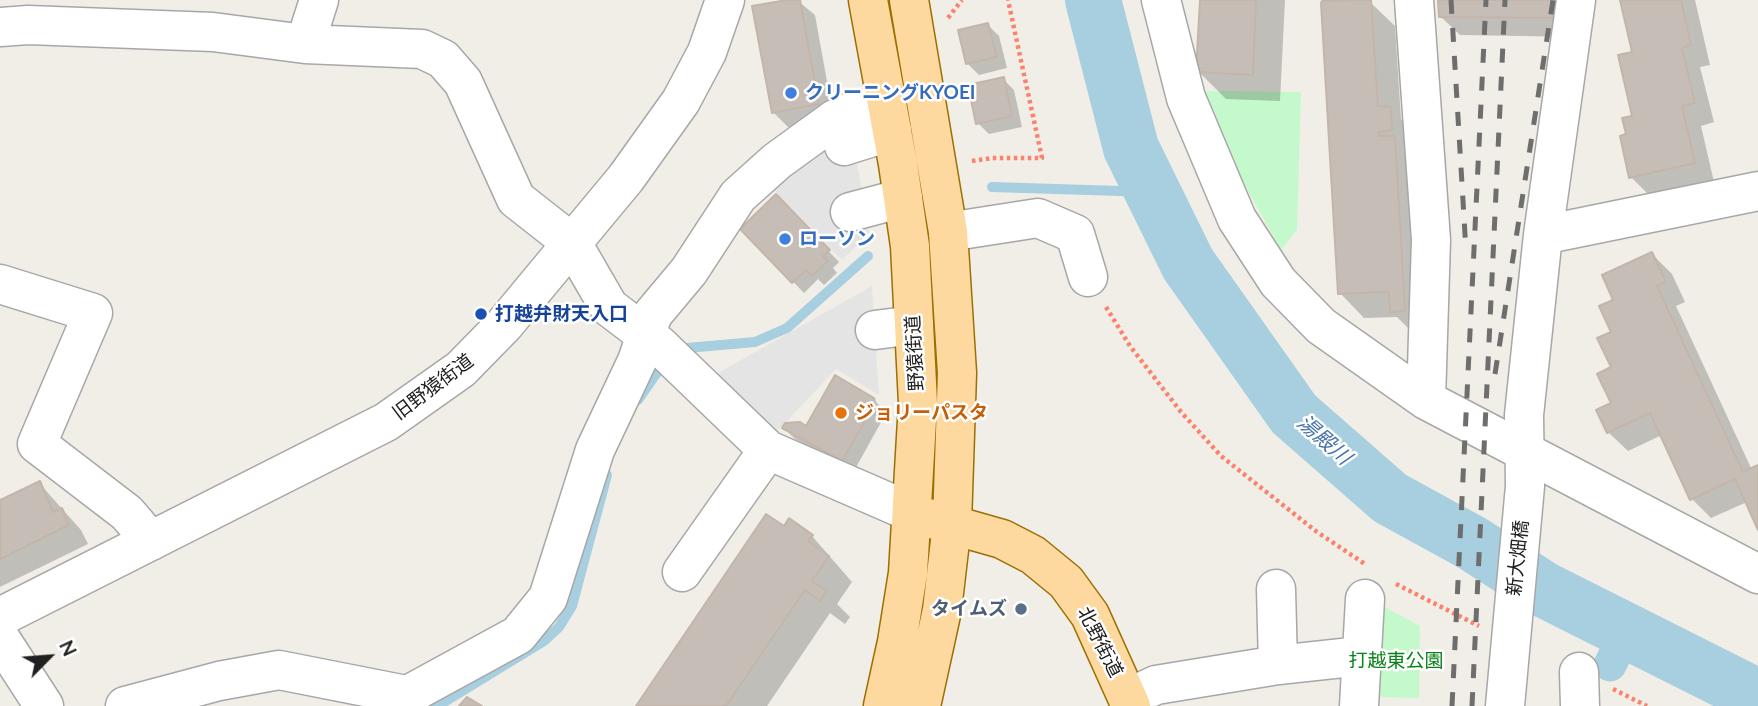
<!DOCTYPE html>
<meta charset="utf-8">
<style>
body{margin:0}
#map{position:relative;width:1758px;height:706px;overflow:hidden;background:#f1eee7;font-family:Lato,sans-serif}
canvas{display:block}
.north{position:absolute;left:14px;top:622px;width:70px;height:70px;-webkit-text-stroke:5px #fff;paint-order:stroke;rotate:65deg;font-size:19px;font-weight:700;line-height:28px;text-align:center;color:#202020}
.north::after{content:'';display:block;margin:auto;width:24px;height:32px;background:#202020;clip-path:polygon(50% 0,100% 100%,50% 72%,0 100%)}
</style>
<div id="map">
<canvas width="1758" height="706"></canvas>
<div class="north">N</div>
</div>
<script>
const ctx = document.querySelector('canvas').getContext('2d');
ctx.lineJoin = 'round';
function fill(path, color) { ctx.fillStyle = color; ctx.fill(path, 'evenodd'); }
const shape = rows => new Path2D(rows.map(r => 'M' + r).join(''));
function stroke(path, color, width, dash) { ctx.strokeStyle = color; ctx.lineWidth = width; ctx.lineCap = dash ? 'butt' : 'round'; ctx.setLineDash(dash || []); ctx.stroke(path); }
function drawText(font, color, halo, rows, align = 'center') {
  ctx.font = font + ' Lato,"Noto Sans JP",sans-serif'; ctx.lineWidth = 5; ctx.setLineDash([]); ctx.textBaseline = 'middle'; ctx.strokeStyle = halo; ctx.fillStyle = color; for (const [text, x, y, turn = 0] of rows) {
    ctx.save(); ctx.translate(x, y); ctx.rotate((+turn || 0) * Math.PI / 180); ctx.textAlign = isNaN(turn) ? turn : align; if (halo) ctx.strokeText(text, 0, 0); ctx.fillText(text, 0, 0); ctx.restore();
  }
}
fill(shape([
 [1204,91,1301,92,1297,230,1281,250,1219,139],
 [1375,602,1420,626,1419,698,1370,697]
]), '#c4facb');
fill(shape([
 [851,128,869,233,842,260,768,184],
 [872,286,879,395,836,369,772,437,704,381]
]), '#e4e4e4');
fill(shape([
 [797,0,815,15,834,120,789,128,773,112],
 [1201,0,1285,0,1280,101,1226,99,1198,71],
 [1440,0,1584,0,1581,37,1460,35,1440,16],
 [1622,0,1695,0,1710,65,1700,67,1714,122,1701,126,1714,182,1651,197,1631,177,1628,136,1634,117,1634,53],
 [1370,2,1395,26,1401,119,1415,133,1416,336,1397,317,1364,318,1340,293],
 [988,25,999,36,1007,68,979,75,968,64,960,31],
 [1003,79,1014,90,1022,127,989,134,978,123],
 [776,197,839,262,833,268,837,273,824,285,818,279,804,293,742,229],
 [1652,254,1672,274,1685,302,1676,306,1752,470,1758,467,1758,526,1747,502,1711,518,1692,499,1662,435,1628,451,1608,432,1613,404,1615,301],
 [873,399,885,411,885,415,854,471,795,439,784,428,806,428],
 [40,484,81,530,88,544,0,587,0,502],
 [785,528,812,536,852,582,837,604,850,617,845,624,830,613,767,706,638,706]
]), '#0003');
stroke(shape([
 [992,187,1152,192],
 [680,354,687,348,755,342,787,328,868,256],
 [638,400,656,374,668,364],
 [428,706,441,704,544,641,559,627,572,606,607,475]
]), '#a7cfdf', 10);
stroke(shape([
 [1610,665,1627,630]
]), '#a7cfdf', 33);
stroke(shape([
 [1093,0,1131,148,1188,264,1294,414,1390,498,1472,543,1543,589,1758,697]
]), '#a7cfdf', 56);
const building = shape([
 [787,0,800,0,819,104,772,113,752,6,787,0],
 [1200,0,1256,0,1253,75,1196,72,1200,0],
 [1371,0,1378,106,1391,107,1392,130,1379,132,1379,136,1395,136,1405,311,1390,312,1389,292,1338,294,1321,3,1322,1,1371,0],
 [1438,0,1563,0,1562,18,1439,17,1438,0],
 [1620,0,1681,0,1691,45,1682,48,1695,103,1682,106,1695,163,1629,178,1620,136,1626,134,1622,118,1632,116,1618,55,1632,52,1620,0],
 [988,23,997,57,966,64,958,30,988,23],
 [1004,77,1012,116,976,124,968,85,1004,77],
 [776,194,830,250,823,256,828,261,812,276,806,270,792,283,740,229,776,194],
 [1652,252,1666,282,1657,286,1743,472,1758,465,1758,530,1735,479,1690,500,1650,413,1607,433,1596,410,1611,403,1597,374,1611,367,1597,338,1611,332,1599,306,1613,300,1602,275,1652,252],
 [835,375,874,398,875,404,842,461,782,428,785,423,800,422,806,426,835,375],
 [40,481,53,512,62,508,69,525,0,559,0,500,40,481],
 [766,514,784,526,789,518,813,535,808,541,829,556,812,581,827,591,820,601,805,590,726,706,636,706,766,514],
 [467,697,482,706,459,706,467,697]
]);
fill(building, '#c6beb6');
stroke(building, '#c3b5a9', 2);
const minor = shape([
 [1161,0,1186,98,1237,219,1278,282,1321,326,1426,400,1758,574],
 [1414,0,1431,240,1426,400],
 [0,27,28,25,213,32,305,44,422,49,443,59,463,82,516,199,572,243,609,307,659,345,768,450,913,513],
 [305,44,319,0],
 [844,146,892,131],
 [850,212,903,198],
 [948,232,1038,218,1075,234,1088,277],
 [1543,235,1758,191],
 [0,284,93,313,37,444,127,513,151,541],
 [875,330,914,325],
 [682,572,768,450],
 [1276,589,1278,665],
 [0,617,386,422,461,369,504,325,572,243,626,178,681,101,707,52,725,0],
 [0,638,44,706],
 [1579,672,1580,706],
 [1128,698,1156,685,1278,665,1361,656],
 [125,706,219,681,279,670,411,696],
 [388,706,518,635,548,598,595,450,637,361,653,314,689,271,738,196,777,161,835,119,851,112,887,105],
 [1359,706,1365,599],
 [1505,706,1525,486,1524,415,1543,235,1576,0]
]);
const major = shape([
 [868,0,898,164,910,246,918,403,908,573,897,642,883,706],
 [909,0,948,232,957,373,952,524,942,610,921,706],
 [928,518,1002,539,1033,555,1066,582,1090,615,1131,706]
]);
stroke(minor, '#a7a7a7', 41);
stroke(major, '#9c7000', 41);
stroke(shape([
 [948,18,962,0],
 [972,161,992,158,1042,158,1008,0],
 [1106,307,1130,346,1181,412,1221,456,1317,532,1365,564],
 [1396,584,1479,626],
 [1613,689,1647,706]
]), '#fb836d', 4.5, [3.5, 3.5]);
stroke(minor, '#fff', 38);
stroke(major, '#fdd9a0', 38);
stroke(shape([
 [1451,0,1466,251],
 [1495,374,1553,0],
 [1452,706,1486,0],
 [1472,706,1505,0]
]), '#6e6e6e', 5, [14, 14]);
for (const [x, y, r, color] of [
 [791,93,7,"#3f7fe0"],
 [785,239,7,"#3f7fe0"],
 [481,314,7,"#1a4fb4"],
 [841,413,7,"#e8710a"],
 [1021,609,7,"#5c6f8a"]
]) { const dot = new Path2D(); dot.arc(x, y, r, 0, 2 * Math.PI); ctx.fillStyle = color; ctx.fill(dot); stroke(dot, '#fff', 2.5); }
drawText('bold 19px', '#366cbe', '#fff', [
 ["クリーニングKYOEI",805,93],
 ["ローソン",799,239]
], 'left');
drawText('bold 19px', '#164399', '#fff', [
 ["打越弁財天入口",495,314]
], 'left');
drawText('19px', '#202020', '#fff', [
 ["野猿街道",915,353,-93],
 ["旧野猿街道",433,387,-37],
 ["新大畑橋",1518,558,-84],
 ["北野街道",1100,642,63]
]);
drawText('bold 19px', '#c56008', '#fff', [
 ["ジョリーパスタ",855,413]
], 'left');
drawText('bold 19px', '#4e5e75', '#fff', [
 ["タイムズ",1007,609]
], 'right');
drawText('19px', '#0b821a', '#fff', [
 ["打越東公園",1396,661]
]);
drawText('italic 21px', '#4874aa', '#fff', [
 ["湯殿川",1324,440,41]
]);
</script>
